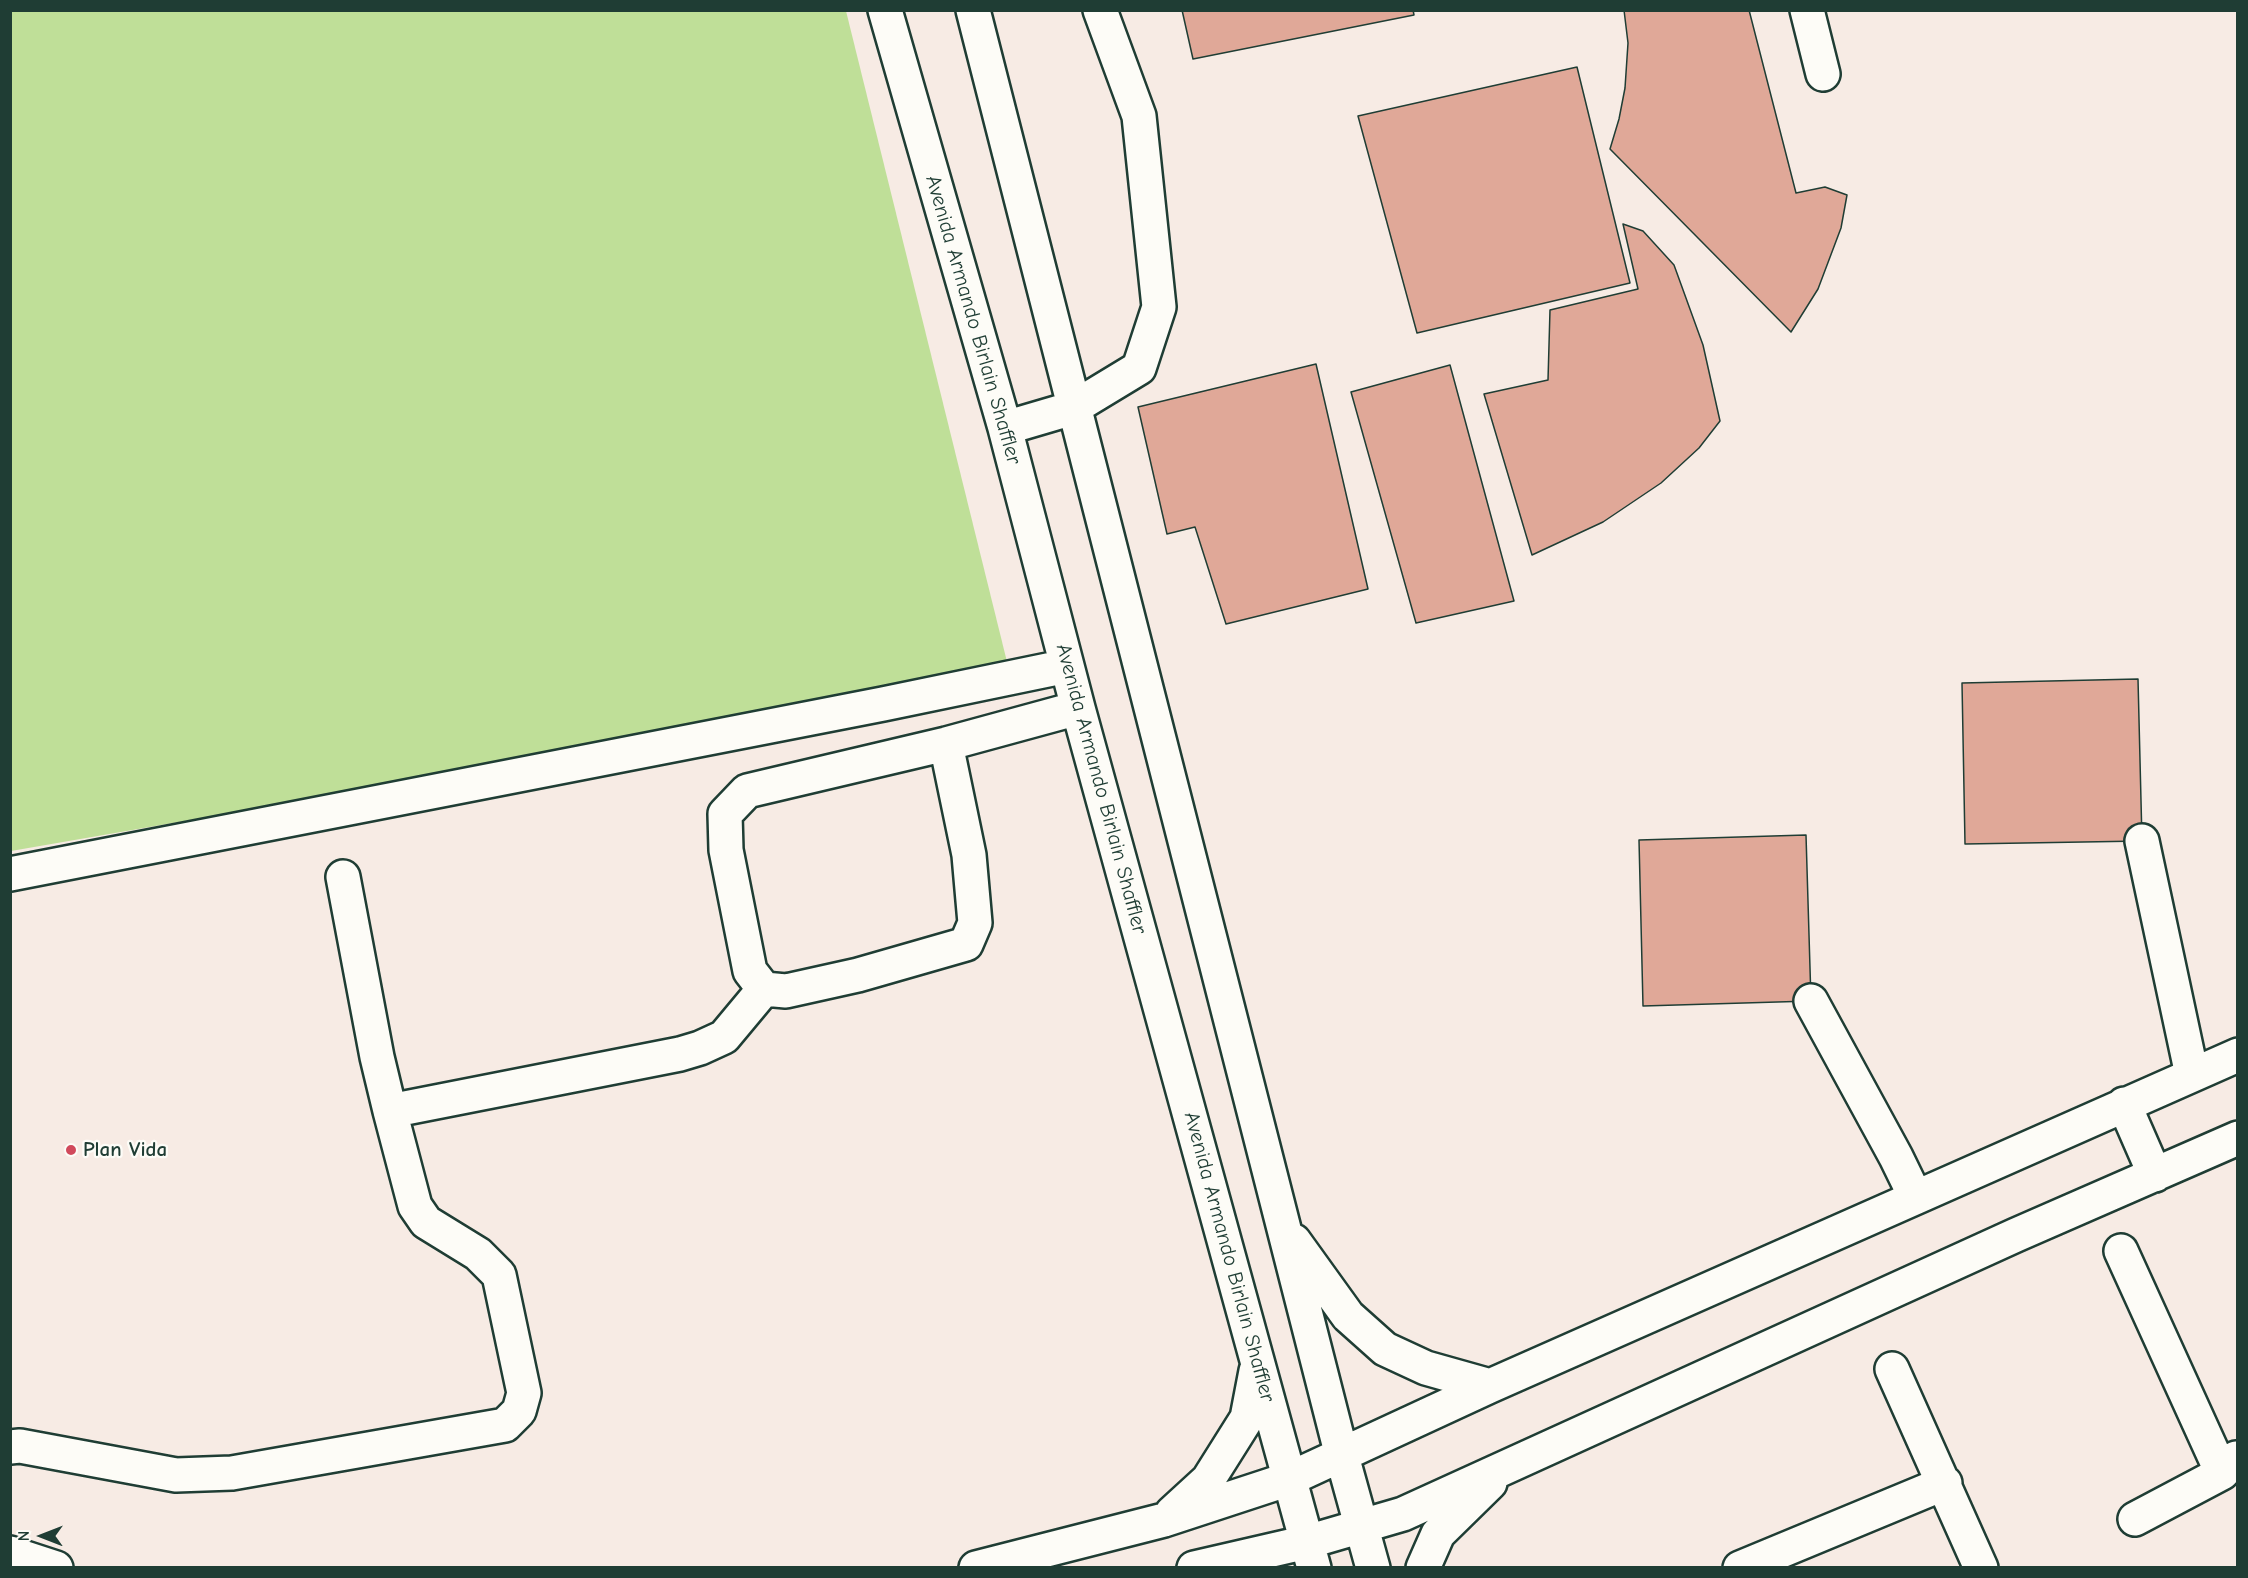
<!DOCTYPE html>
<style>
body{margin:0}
#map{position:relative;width:2248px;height:1578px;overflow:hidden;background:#f7ebe4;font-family:"Comic Neue",sans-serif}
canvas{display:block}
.frame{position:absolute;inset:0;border:12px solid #1f3d34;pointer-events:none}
.north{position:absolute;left:12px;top:1506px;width:60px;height:60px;-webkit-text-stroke:4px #fdfcf7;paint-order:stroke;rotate:270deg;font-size:16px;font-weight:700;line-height:24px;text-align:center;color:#1f3d34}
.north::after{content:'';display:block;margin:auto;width:21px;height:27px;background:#1f3d34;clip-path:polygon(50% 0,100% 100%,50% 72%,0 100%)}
</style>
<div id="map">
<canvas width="2248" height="1578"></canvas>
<div class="frame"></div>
<div class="north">N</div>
</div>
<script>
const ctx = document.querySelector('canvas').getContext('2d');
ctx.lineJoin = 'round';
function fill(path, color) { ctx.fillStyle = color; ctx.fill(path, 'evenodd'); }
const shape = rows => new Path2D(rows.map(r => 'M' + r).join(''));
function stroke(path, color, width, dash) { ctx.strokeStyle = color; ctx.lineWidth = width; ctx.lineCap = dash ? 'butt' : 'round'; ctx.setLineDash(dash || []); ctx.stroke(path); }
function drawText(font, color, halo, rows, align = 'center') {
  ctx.font = font + ' "Comic Neue",sans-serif'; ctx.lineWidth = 4.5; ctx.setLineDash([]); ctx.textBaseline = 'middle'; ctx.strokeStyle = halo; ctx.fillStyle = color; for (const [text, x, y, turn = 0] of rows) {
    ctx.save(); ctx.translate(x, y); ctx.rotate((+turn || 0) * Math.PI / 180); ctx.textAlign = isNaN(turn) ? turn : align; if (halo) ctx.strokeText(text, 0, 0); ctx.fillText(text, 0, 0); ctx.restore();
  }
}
fill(shape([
 [11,11,846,11,1011,678,11,851]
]), '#bfdf98');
const building = shape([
 [1182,10,1413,10,1414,15,1193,59,1182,10],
 [1624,10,1749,10,1796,193,1825,187,1847,195,1841,228,1818,289,1791,332,1610,149,1619,119,1625,88,1628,43,1624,10],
 [1577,67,1630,283,1417,333,1358,116,1577,67],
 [1623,224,1643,231,1674,265,1703,345,1720,421,1699,448,1661,483,1603,522,1532,555,1484,394,1548,380,1550,310,1638,289,1623,224],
 [1316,364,1368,589,1226,624,1195,527,1167,534,1138,407,1316,364],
 [1450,365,1514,601,1416,623,1351,392,1450,365],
 [2138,679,2142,841,1965,844,1962,683,2138,679],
 [1806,835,1811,1001,1643,1006,1639,840,1806,835]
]);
fill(building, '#e0a898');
stroke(building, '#1f3d34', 1.5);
const minor = shape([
 [885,10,1005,428,1078,708,1314,1568],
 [973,10,1342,1456,1373,1568],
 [1807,10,1823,74],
 [1005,428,1073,408,1139,368,1159,307,1139,116,1100,10],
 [946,744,969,855,975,923,966,944,858,975,786,991,764,989,750,971,726,850,725,814,747,791,946,744,1078,708],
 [2142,841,2192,1075],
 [10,874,883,704,1067,666],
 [343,877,377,1057,390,1111,680,1054,700,1048,724,1037,764,989],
 [1811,1001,1896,1157,1915,1196],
 [2124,1104,2155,1175],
 [1294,1241,1348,1316,1385,1349,1426,1368,1490,1386],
 [2121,1251,2222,1473],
 [1892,1369,1981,1568],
 [10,1447,20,1446,176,1475,232,1473,505,1425,519,1411,524,1393,499,1275,478,1254,426,1222,415,1206,390,1111],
 [1172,1513,1208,1480,1247,1418,1256,1371],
 [2135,1519,2222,1473,2236,1458],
 [10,1553,56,1568],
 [976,1568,1164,1520,1289,1479,1490,1386,2238,1055],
 [1194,1568,1307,1542,1403,1514,2016,1235,2238,1138],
 [1423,1568,1438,1534,1490,1483],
 [1740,1568,1945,1483]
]);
stroke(minor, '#1f3d34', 38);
stroke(minor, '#fdfcf7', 33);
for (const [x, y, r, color] of [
 [71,1150,6,"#d1495b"]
]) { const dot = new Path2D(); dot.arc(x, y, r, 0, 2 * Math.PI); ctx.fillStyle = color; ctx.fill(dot); stroke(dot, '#fdfcf7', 2); }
drawText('21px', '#1f3d34', '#fdfcf7', [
 ["Avenida Armando Birlain Shaffler",973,320,74],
 ["Avenida Armando Birlain Shaffler",1101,789,75],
 ["Avenida Armando Birlain Shaffler",1229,1257,75]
]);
drawText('bold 21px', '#1f3d34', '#fdfcf7', [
 ["Plan Vida",83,1150]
], 'left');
</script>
